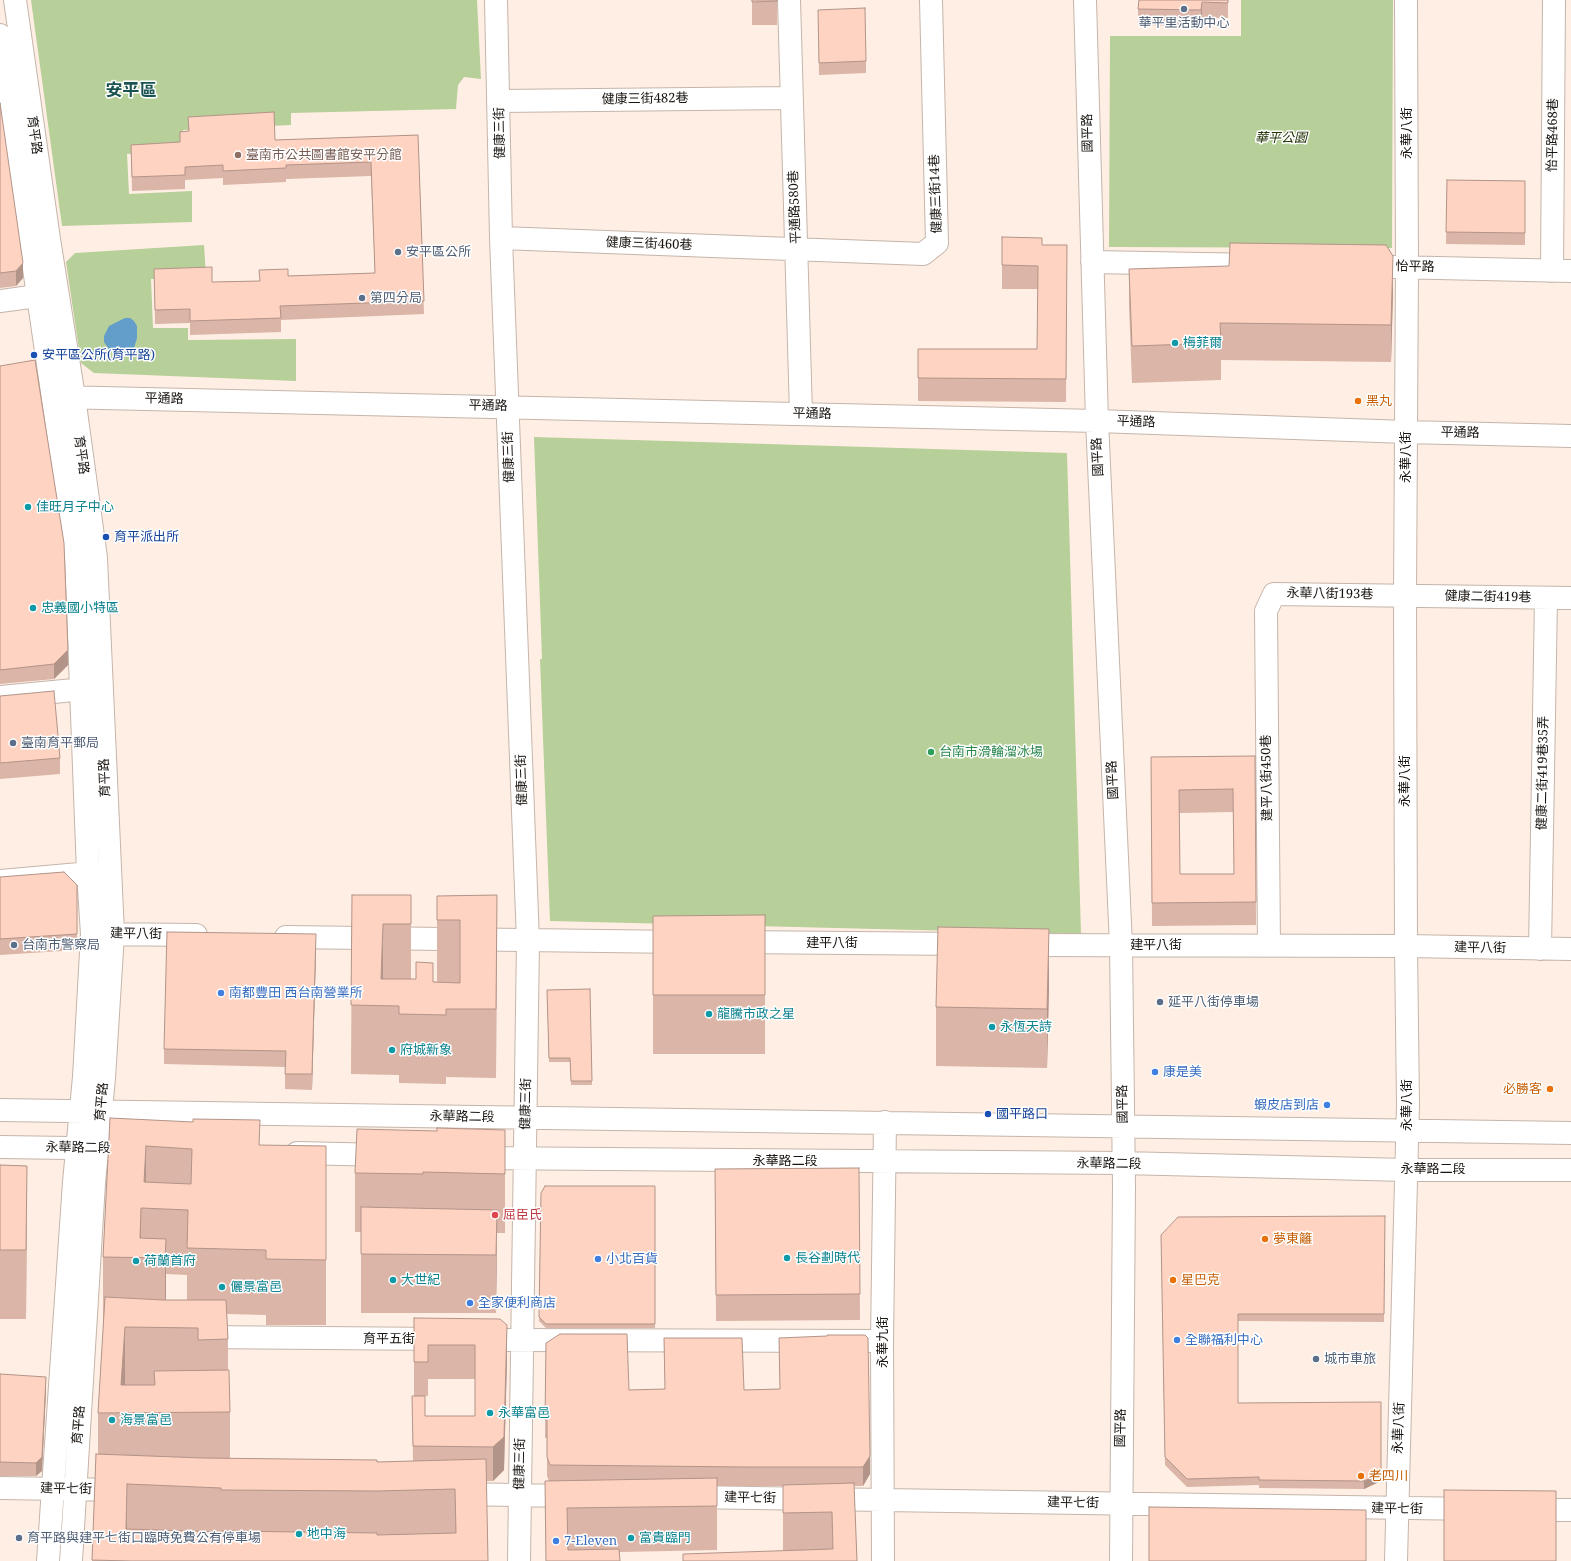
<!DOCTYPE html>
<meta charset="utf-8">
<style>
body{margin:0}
canvas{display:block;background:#ffeee3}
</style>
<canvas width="1571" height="1561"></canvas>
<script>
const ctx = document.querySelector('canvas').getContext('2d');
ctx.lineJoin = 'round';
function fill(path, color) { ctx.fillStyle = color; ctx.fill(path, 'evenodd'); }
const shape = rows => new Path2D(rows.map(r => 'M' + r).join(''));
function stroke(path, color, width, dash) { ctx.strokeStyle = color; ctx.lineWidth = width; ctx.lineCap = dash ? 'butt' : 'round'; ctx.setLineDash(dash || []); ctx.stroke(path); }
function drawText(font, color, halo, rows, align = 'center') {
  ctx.font = font + ' "Noto Serif","Noto Sans TC",serif'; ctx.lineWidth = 3; ctx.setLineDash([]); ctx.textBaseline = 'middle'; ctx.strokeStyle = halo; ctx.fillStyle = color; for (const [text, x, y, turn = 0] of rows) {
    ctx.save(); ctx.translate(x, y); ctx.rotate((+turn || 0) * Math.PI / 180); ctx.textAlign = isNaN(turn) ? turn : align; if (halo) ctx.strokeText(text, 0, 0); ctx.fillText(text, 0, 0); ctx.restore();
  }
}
fill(shape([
 [31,0,477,0,481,79,464,77,458,85,456,109,291,113,291,125,183,130,182,151,127,154,129,194,192,191,192,222,62,226],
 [1241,0,1393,0,1392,248,1109,247,1110,36,1241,36],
 [204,245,206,277,151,279,153,328,188,328,188,340,296,339,296,381,94,373,81,363,66,262,75,253],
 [534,437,1067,453,1081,934,550,921,540,659,542,659]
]), '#b7cf98');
fill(shape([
 [125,318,130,318,134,321,137,326,137,338,134,348,130,352,120,355,110,351,104,342,104,336,109,326]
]), '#639ecb');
const minor = shape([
 [15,0,49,239,74,397,96,558,113,934,104,1078,94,1183,71,1561],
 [496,0,501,238,528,941,519,1561],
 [789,0,801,414],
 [1085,0,1097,421,1121,945,1124,1187,1121,1561],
 [0,35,76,557,88,873,92,934,84,1077,74,1182,48,1561],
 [499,101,791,98],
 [501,238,923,254,937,243,931,0],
 [1092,262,1258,265],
 [1393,267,1571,271],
 [1552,271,1554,0],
 [0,301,52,294],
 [59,397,1097,421,1406,432,1571,436],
 [0,697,95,688],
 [0,881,102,872],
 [98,934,196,935],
 [286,937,682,942],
 [734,942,968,944],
 [1018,945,1406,946,1571,949],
 [1269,945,1266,611,1274,594,1571,598],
 [1540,949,1546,598],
 [0,1110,1571,1133],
 [0,1147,139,1149],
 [297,1153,385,1155],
 [475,1158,1123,1163,1406,1170,1571,1170],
 [198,1337,443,1339],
 [508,1340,882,1341],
 [0,1488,125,1490],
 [457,1494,575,1496],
 [687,1497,1475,1509],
 [1527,1510,1571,1510],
 [883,1561,882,1341,885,1122],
 [1396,1561,1408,1105,1406,946,1405,596,1407,267,1406,0]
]);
stroke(minor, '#c5b5aa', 24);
stroke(minor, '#fff', 22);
fill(shape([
 [752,0,777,0,777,25,752,25],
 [1228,0,1228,18,1202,18,1201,26,1138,25,1138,9],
 [818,10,866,61,866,73,819,75],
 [0,103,23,278,16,286,0,288],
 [188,117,275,140,418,135,424,314,281,320,281,332,190,335,190,323,155,324,154,269,212,282,259,281,288,276,375,273,371,176,286,179,286,182,223,185,223,178,185,180,185,189,132,191,131,145,180,142,180,132,188,131],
 [1447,180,1525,181,1525,245,1446,244],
 [1002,237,1042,245,1067,245,1066,402,918,401,918,349,1037,349,1038,289,1002,289],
 [1129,269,1393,293,1391,362,1221,360,1221,380,1132,383,1129,306],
 [0,366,68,665,54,679,0,684],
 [0,696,60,758,60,774,0,779],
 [1255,756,1256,925,1152,926,1151,757],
 [1233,812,1234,874,1180,874,1179,813],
 [0,877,77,885,77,950,0,955],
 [352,895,411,895,411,979,437,982,437,896,497,895,496,1078,446,1077,446,1084,399,1083,399,1075,351,1074],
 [765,915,765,1054,653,1054,653,916],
 [316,950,312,1090,285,1089,285,1067,164,1064,164,1049],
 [1049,988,1047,1068,936,1066,936,1007],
 [590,989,592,1085,571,1085,570,1062,549,1062,547,990],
 [110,1118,260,1145,326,1146,326,1325,266,1325,266,1315,227,1314,228,1339,228,1370,230,1412,230,1459,377,1462,413,1461,412,1396,425,1416,475,1416,475,1379,428,1379,428,1396,414,1396,414,1318,507,1359,504,1470,493,1481,486,1481,488,1561,92,1561,96,1454,98,1454,98,1413,104,1323,103,1323,103,1257],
 [166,1274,187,1275,187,1300,166,1300],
 [505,1130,505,1233,497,1233,496,1313,361,1313,361,1232,355,1232,355,1173,437,1131],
 [0,1165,27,1166,26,1319,0,1319],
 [859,1168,860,1320,716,1321,715,1169],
 [655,1186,655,1328,546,1328,539,1321,541,1193],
 [1385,1216,1384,1322,1238,1321,1238,1403,1381,1481,1364,1489,1259,1488,1259,1485,1187,1487,1165,1465,1161,1235],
 [664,1338,744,1390,780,1389,779,1338,870,1474,863,1486,854,1486,857,1561,783,1550,783,1486,717,1486,717,1550,620,1552,620,1561,546,1561,545,1481,549,1481,547,1476,547,1438,545,1438,546,1343,629,1390,665,1389],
 [0,1374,46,1390,42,1471,36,1476,0,1476]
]), '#dbb5a7');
fill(shape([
 [1202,2,1202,18,1201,26,1201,10],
 [1393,256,1393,293,1391,362,1391,325],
 [23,263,23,278,16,286,16,271],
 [68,650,68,665,54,679,54,664],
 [497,895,497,964,496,1078],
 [383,924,383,993,381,979],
 [1049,929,1049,988,1047,1068,1047,1009],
 [316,934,316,950,312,1090,312,1074],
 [146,1146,146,1208,144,1182],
 [27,1166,27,1234,26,1319],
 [141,1208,141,1258,140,1238],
 [497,1210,497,1269,496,1313],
 [166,1239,166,1305,165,1324,165,1258],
 [507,1325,507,1359,504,1470,493,1481,493,1447],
 [125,1327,125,1386,121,1385],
 [46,1377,46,1390,42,1471,36,1476,36,1463],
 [870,1456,870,1474,863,1486,863,1467],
 [1381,1473,1381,1481,1364,1489,1364,1481],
 [127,1484,127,1543,126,1529]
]), '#b29488');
const building = shape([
 [752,0,777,0,777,1,752,2,752,0],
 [1139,0,1228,0,1228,3,1202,2,1201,10,1138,9,1139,0],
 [865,8,866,61,819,63,818,10,865,8],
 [0,103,23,263,16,271,0,273,0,103],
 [274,112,275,140,418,135,424,301,280,306,281,318,190,321,190,309,155,310,154,269,212,267,212,282,260,281,259,270,288,269,288,276,375,273,371,162,286,165,286,168,223,171,223,165,185,167,185,175,132,177,131,145,180,142,180,132,189,131,188,117,274,112],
 [1447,180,1525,181,1525,233,1446,232,1447,180],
 [1002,237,1042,238,1042,245,1067,245,1066,379,918,378,918,349,1037,349,1038,266,1002,265,1002,237],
 [1230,243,1386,245,1393,256,1391,325,1220,323,1221,343,1132,346,1129,269,1229,266,1230,243],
 [35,360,64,543,68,650,54,664,0,670,0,366,35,360],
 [54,691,60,758,0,763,0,696,54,691],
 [1255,756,1256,902,1152,903,1151,757,1255,756],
 [1233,789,1234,874,1180,874,1179,790,1233,789],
 [64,872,77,885,77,934,0,939,0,877,64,872],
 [352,895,411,895,411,924,383,924,381,979,416,979,416,962,433,963,433,982,460,983,460,920,437,920,437,896,497,895,496,1009,446,1009,446,1015,399,1014,399,1006,351,1005,352,895],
 [765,915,765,995,653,995,653,916,765,915],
 [938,927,1049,929,1047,1009,936,1007,938,927],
 [167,932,316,934,312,1074,285,1074,286,1051,164,1049,167,932],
 [590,989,592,1081,571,1081,570,1058,549,1058,547,990,590,989],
 [110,1118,193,1122,193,1119,260,1120,259,1145,326,1146,326,1260,266,1259,266,1250,187,1248,188,1210,141,1208,140,1238,166,1239,165,1258,103,1257,110,1118],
 [146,1146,192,1149,191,1184,144,1182,146,1146],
 [437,1128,505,1130,505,1174,423,1172,423,1174,355,1173,357,1129,437,1131,437,1128],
 [0,1165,27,1166,26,1250,0,1250,0,1165],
 [859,1168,860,1294,716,1295,715,1169,859,1168],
 [545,1186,655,1186,655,1324,546,1324,539,1317,541,1193,545,1186],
 [361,1207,497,1210,496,1255,361,1254,361,1207],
 [1385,1216,1384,1314,1238,1314,1238,1403,1381,1402,1381,1473,1364,1481,1259,1480,1259,1477,1187,1479,1165,1457,1161,1235,1178,1217,1385,1216],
 [105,1297,163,1300,226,1300,228,1339,198,1340,198,1328,125,1327,121,1385,155,1385,154,1371,229,1370,230,1412,98,1413,105,1297],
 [414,1318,500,1319,507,1325,504,1437,493,1447,413,1446,412,1396,425,1396,425,1416,475,1416,475,1345,428,1345,428,1362,414,1362,414,1318],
 [560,1334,627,1334,629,1390,665,1389,664,1338,742,1338,744,1390,780,1389,779,1338,827,1336,827,1335,865,1335,868,1338,870,1456,863,1467,747,1467,550,1465,547,1457,547,1420,545,1420,546,1343,560,1334],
 [0,1374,46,1377,42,1457,36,1463,0,1462,0,1374],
 [96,1454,203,1458,377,1460,377,1462,486,1459,488,1561,131,1561,92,1560,96,1454],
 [127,1484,221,1488,221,1490,377,1491,455,1489,456,1533,377,1535,377,1533,222,1531,222,1532,126,1529,127,1484],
 [717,1478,717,1506,567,1508,568,1550,619,1549,620,1561,546,1561,545,1481,717,1478],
 [854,1483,857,1561,683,1561,683,1554,833,1549,832,1512,783,1513,783,1485,854,1483],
 [1444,1490,1556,1491,1556,1561,1444,1561,1444,1490],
 [1149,1507,1366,1510,1366,1561,1149,1561,1149,1507]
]);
fill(building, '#ffd3c2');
stroke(building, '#b29488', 1);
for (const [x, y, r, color] of [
 [1184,9,4,"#5c6f8a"],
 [238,155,4,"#8d6e63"],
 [398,252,4,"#5c6f8a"],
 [362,298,4,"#5c6f8a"],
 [1175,343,4,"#0f9aa8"],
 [34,355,4,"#1a4fb4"],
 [1358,401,4,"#e8710a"],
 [28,507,4,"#0f9aa8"],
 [106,537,4,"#1a4fb4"],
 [33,608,4,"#0f9aa8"],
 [13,743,4,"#5c6f8a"],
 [931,752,4,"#2e9e5b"],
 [14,945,4,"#5c6f8a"],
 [221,993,4,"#3f7fe0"],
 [1160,1002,4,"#5c6f8a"],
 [709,1014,4,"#0f9aa8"],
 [992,1027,4,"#0f9aa8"],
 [392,1050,4,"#0f9aa8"],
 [1155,1072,4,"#3f7fe0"],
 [1550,1089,4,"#e8710a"],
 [1327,1105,4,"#3f7fe0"],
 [988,1114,4,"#1a4fb4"],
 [495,1215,4,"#e0444e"],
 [1265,1239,4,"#e8710a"],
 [787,1258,4,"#0f9aa8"],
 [598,1259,4,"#3f7fe0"],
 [136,1261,4,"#0f9aa8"],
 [393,1280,4,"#0f9aa8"],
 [1173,1280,4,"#e8710a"],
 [222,1287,4,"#0f9aa8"],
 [470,1303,4,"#3f7fe0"],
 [1177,1340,4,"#3f7fe0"],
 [1316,1359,4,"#5c6f8a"],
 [490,1413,4,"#0f9aa8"],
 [112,1420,4,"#0f9aa8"],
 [1361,1476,4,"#e8710a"],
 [299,1534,4,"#0f9aa8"],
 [19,1538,4,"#5c6f8a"],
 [631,1538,4,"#0f9aa8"],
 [556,1541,4,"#3f7fe0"]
]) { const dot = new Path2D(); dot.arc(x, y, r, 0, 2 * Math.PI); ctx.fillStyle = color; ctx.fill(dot); stroke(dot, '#fff', 1.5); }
drawText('13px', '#4e5e75', '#fff', [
 ["華平里活動中心",1184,23,"center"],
 ["安平區公所",406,252],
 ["第四分局",370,298],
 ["臺南育平郵局",21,743],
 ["台南市警察局",22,945],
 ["延平八街停車場",1168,1002],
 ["城市車旅",1324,1359],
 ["育平路與建平七街口臨時免費公有停車場",27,1538]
], 'left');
drawText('13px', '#18130f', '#fff', [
 ["健康三街482巷",645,99,-1],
 ["健康三街",500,133,-91],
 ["國平路",1088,133,-91],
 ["永華八街",1407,133,-90],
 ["育平路",34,135,82],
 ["怡平路468巷",1553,135,-89],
 ["健康三街14巷",936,194,-92],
 ["平通路580巷",795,207,-92],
 ["健康三街460巷",649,244,2],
 ["怡平路",1415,267,1],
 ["平通路",164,399,1],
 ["平通路",488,406,1],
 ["平通路",812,414,1],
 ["平通路",1136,422,2],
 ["平通路",1460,433,1],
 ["育平路",81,455,82],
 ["健康三街",509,457,-92],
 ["國平路",1098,457,-93],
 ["永華八街",1406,457,-90],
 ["永華八街193巷",1330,594,1],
 ["健康二街419巷",1488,597,1],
 ["健康二街419巷35弄",1543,773,-89],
 ["育平路",105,778,-92],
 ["建平八街450巷",1267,778,-91],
 ["健康三街",522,780,-92],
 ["國平路",1113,780,-93],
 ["永華八街",1405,781,-90],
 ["建平八街",136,934,1],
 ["建平八街",832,943],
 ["建平八街",1156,945],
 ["建平八街",1480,948,1],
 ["育平路",102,1102,-85],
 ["健康三街",526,1104,-89],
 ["國平路",1123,1104,-91],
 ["永華八街",1407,1105,-90],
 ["永華路二段",462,1117,1],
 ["永華路二段",78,1148,1],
 ["永華路二段",785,1161],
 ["永華路二段",1109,1164,1],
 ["永華路二段",1433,1169],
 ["育平五街",389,1339],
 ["永華九街",883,1342,-90],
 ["育平路",79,1425,-86],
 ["國平路",1121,1428,-89],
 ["永華八街",1399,1428,-88],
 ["健康三街",520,1464,-89],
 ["建平七街",66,1489,1],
 ["建平七街",750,1498,1],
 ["建平七街",1073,1503,1],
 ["建平七街",1397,1509,1]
]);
drawText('italic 13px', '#203102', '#fff', [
 ["華平公園",1281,138]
]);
drawText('13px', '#785e54', '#fff', [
 ["臺南市公共圖書館安平分館",246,155]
], 'left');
drawText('13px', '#0d838f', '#fff', [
 ["梅菲爾",1183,343],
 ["佳旺月子中心",36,507],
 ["忠義國小特區",41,608],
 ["龍騰市政之星",717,1014],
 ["永恆天詩",1000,1027],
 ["府城新象",400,1050],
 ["長谷劃時代",795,1258],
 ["荷蘭首府",144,1261],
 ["大世紀",401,1280],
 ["儷景富邑",230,1287],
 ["永華富邑",498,1413],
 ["海景富邑",120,1420],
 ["地中海",307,1534],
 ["富貴臨門",639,1538]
], 'left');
drawText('13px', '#164399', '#fff', [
 ["安平區公所(育平路)",42,355],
 ["育平派出所",114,537],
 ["國平路口",996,1114]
], 'left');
drawText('13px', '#c56008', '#fff', [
 ["黑丸",1366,401],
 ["必勝客",1542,1089,"right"],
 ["夢東籬",1273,1239],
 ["星巴克",1181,1280],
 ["老四川",1369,1476]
], 'left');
drawText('13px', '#27864d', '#fff', [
 ["台南市滑輪溜冰場",939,752]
], 'left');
drawText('13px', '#366cbe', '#fff', [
 ["南都豐田 西台南營業所",229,993],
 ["康是美",1163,1072],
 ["蝦皮店到店",1319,1105,"right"],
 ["小北百貨",606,1259],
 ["全家便利商店",478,1303],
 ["全聯福利中心",1185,1340],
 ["7-Eleven",564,1541]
], 'left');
drawText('13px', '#be3a42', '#fff', [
 ["屈臣氏",503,1215]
], 'left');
drawText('bold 17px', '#18534f', '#fff', [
 ["安平區",131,91]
]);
</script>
